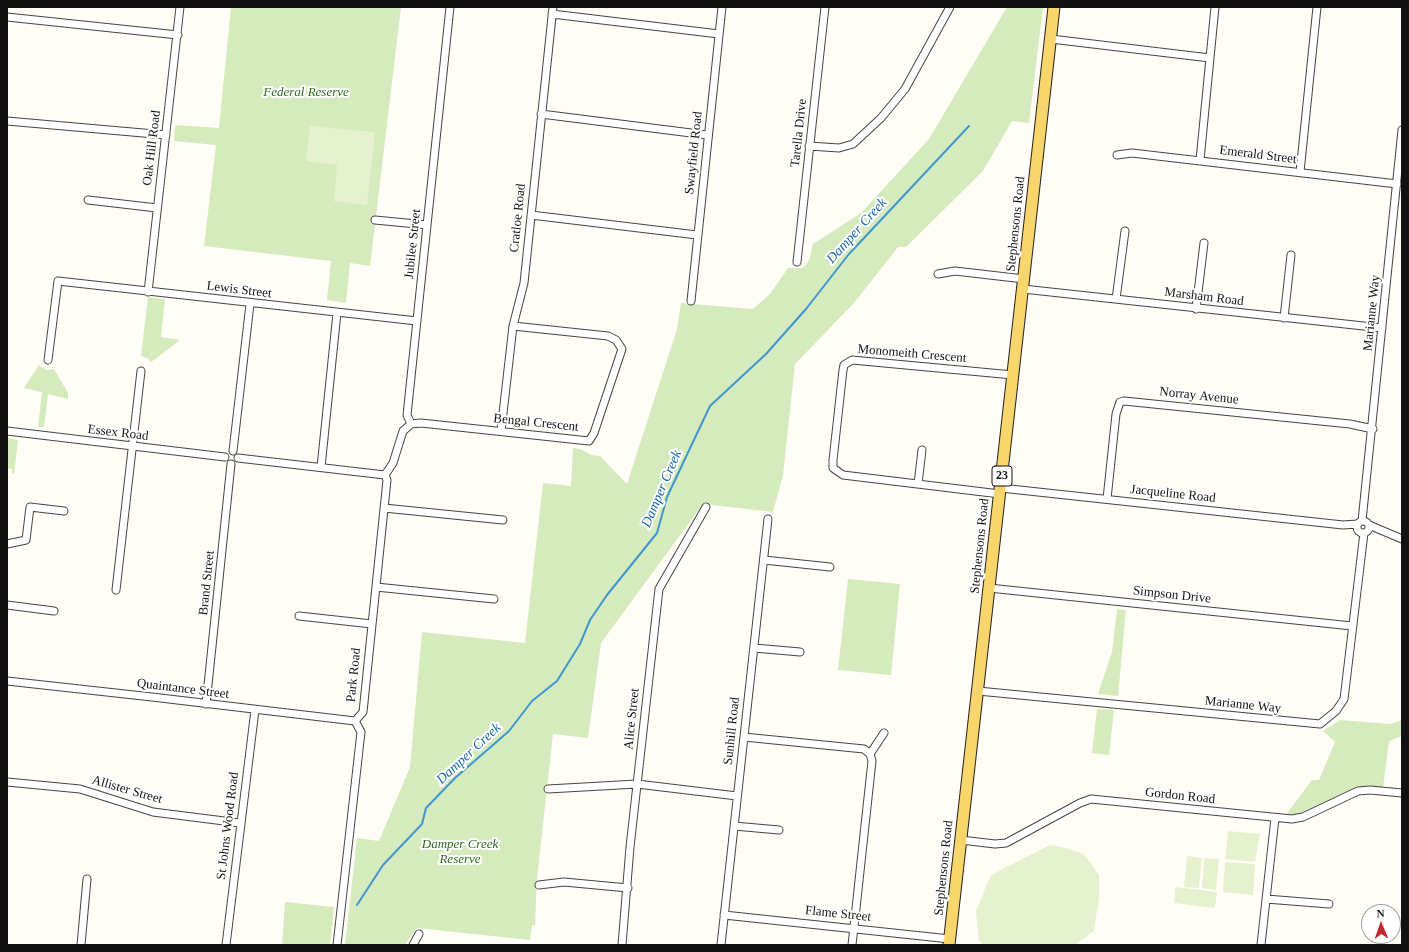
<!DOCTYPE html>
<style>
body{margin:0}
#map{position:relative;width:1409px;height:952px;overflow:hidden;background:#fffdf5;font-family:"Times New Roman",serif}
canvas{display:block}
.frame{position:absolute;inset:0;border:8px solid #111;pointer-events:none}
.north{position:absolute;left:1361px;top:904px;width:40px;height:40px;box-sizing:border-box;background:#fff;border:1px solid #a0a0a0;border-radius:50%;rotate:358deg;font-size:11px;font-weight:700;line-height:16px;text-align:center;color:#111}
.north::after{content:'';display:block;margin:auto;width:14px;height:18px;background:#c4262e;clip-path:polygon(50% 0,100% 100%,50% 72%,0 100%)}
</style>
<div id="map">
<canvas width="1409" height="952"></canvas>
<div class="frame"></div>
<div class="north">N</div>
</div>
<script>
const ctx = document.querySelector('canvas').getContext('2d');
ctx.lineJoin = 'round';
function fill(path, color) { ctx.fillStyle = color; ctx.fill(path, 'evenodd'); }
const shape = rows => new Path2D(rows.map(r => 'M' + r).join(''));
function stroke(path, color, width, dash) { ctx.strokeStyle = color; ctx.lineWidth = width; ctx.lineCap = dash ? 'butt' : 'round'; ctx.setLineDash(dash || []); ctx.stroke(path); }
function drawText(font, color, halo, rows, align = 'center') {
  ctx.font = font + ' "Times New Roman",serif'; ctx.lineWidth = 4; ctx.setLineDash([]); ctx.textBaseline = 'middle'; ctx.strokeStyle = halo; ctx.fillStyle = color; for (const [text, x, y, turn = 0] of rows) {
    ctx.save(); ctx.translate(x, y); ctx.rotate((+turn || 0) * Math.PI / 180); ctx.textAlign = isNaN(turn) ? turn : align; if (halo) ctx.strokeText(text, 0, 0); ctx.fillText(text, 0, 0); ctx.restore();
  }
}
fill(shape([
 [231,7,401,7,370,266,350,263,346,303,327,300,331,261,204,246,216,145,174,141,175,125,219,128],
 [1007,7,1043,7,1029,123,1012,121,983,171,906,247,898,247,854,303,795,364,783,475,773,512,703,504,601,643,588,738,553,734,537,878,535,925,532,925,530,940,417,928,405,945,345,945,357,838,379,841,410,767,422,632,525,643,543,483,571,486,573,448,580,449,591,455,600,456,627,484,677,329,681,303,753,309,770,294,788,268,803,268,809,261,813,244,861,213,929,139],
 [148,297,165,299,161,337,180,340,151,362,147,358,141,356],
 [39,365,47,370,54,369,68,393,68,399,48,394,44,427,38,427,42,392,24,388],
 [7,438,18,440,14,474,12,473,12,469,7,468],
 [848,579,900,584,891,675,838,670],
 [1117,609,1126,610,1118,696,1098,694,1112,652],
 [1097,709,1114,710,1109,755,1092,753],
 [1340,720,1391,724,1402,720,1402,736,1389,741,1383,788,1363,787,1295,816,1285,816,1312,780,1319,780,1335,742,1323,731],
 [285,902,334,907,330,945,282,945]
]), '#d5ebbd');
fill(shape([
 [310,126,375,132,367,205,334,201,337,165,306,161],
 [1228,831,1260,834,1255,862,1225,859],
 [1050,845,1066,848,1084,854,1099,875,1099,897,1094,931,1075,945,983,945,979,940,976,911,991,875],
 [1187,856,1202,858,1199,888,1184,887],
 [1204,858,1219,859,1216,890,1202,888],
 [1225,862,1255,864,1253,895,1223,892],
 [1175,887,1217,892,1215,908,1174,903]
]), '#e6f2cf');
stroke(shape([
 [357,905,383,865,422,824,426,808,455,778,509,731,532,701,557,681,580,644,590,620,607,595,657,533,667,497,710,406,766,354,806,309,849,254,969,126]
]), '#3f96cf', 2);
const minor = shape([
 [552,14,719,34],
 [7,17,178,35],
 [1051,39,1210,58],
 [541,114,707,135],
 [7,121,166,135],
 [809,146,839,148,853,144,881,118,905,89,950,7],
 [1117,155,1132,153,1397,184],
 [1200,160,1215,7],
 [1300,172,1317,7],
 [88,200,157,208],
 [531,215,697,235],
 [375,220,427,225],
 [797,262,825,7],
 [938,274,955,271,1024,279],
 [1023,289,1382,328],
 [148,292,180,7],
 [1116,299,1125,231],
 [691,301,722,7],
 [1196,309,1204,243],
 [1284,318,1291,255],
 [48,360,58,281,417,321],
 [411,424,421,423,589,441,594,433,622,349,616,340,608,336,513,326],
 [7,431,225,457],
 [501,431,513,326,524,283,553,7],
 [233,451,250,304],
 [238,458,385,475],
 [321,467,337,313],
 [385,475,393,463,403,431,411,424,407,415,450,7],
 [918,484,922,450],
 [1001,488,1343,525,1357,524],
 [1000,494,843,475,833,468,833,460,843,370,844,365,852,360,1013,375],
 [1107,499,1116,414,1120,402,1124,401,1350,424,1373,429],
 [384,508,503,520],
 '1357 527a6 6 0 1 1 12 0a6 6 0 1 1-12 0Z',
 [1362,521,1402,130],
 [1369,525,1402,539],
 [7,544,26,540,30,507,64,511],
 [764,560,830,567],
 [376,587,494,599],
 [989,588,1352,626],
 [116,590,141,371],
 [7,605,54,611],
 [299,616,372,624],
 [754,648,800,652],
 [7,681,152,697,355,721],
 [978,691,1320,724,1336,711,1344,699,1364,533],
 [206,704,231,464],
 [744,737,864,749,870,754],
 [870,754,884,733],
 [7,782,80,789,153,812,240,823],
 [548,789,637,784,737,796],
 [734,826,779,830],
 [961,840,995,844,1006,843,1080,803,1091,799,1292,819,1303,817,1358,791,1370,790,1402,793],
 [539,885,564,882,628,888],
 [1266,899,1329,904],
 [724,915,950,939],
 [81,945,87,879],
 [226,945,255,710],
 [337,945,361,732,355,721,363,712,387,480,385,475],
 [413,945,419,934],
 [622,945,630,847,659,589,706,507],
 [721,945,768,519],
 [852,945,872,761,870,754],
 [1261,945,1275,818]
]);
const primary = shape([
 [949,945,1054,7]
]);
stroke(minor, '#444', 9);
stroke(primary, '#222', 13);
stroke(minor, '#fff', 7);
stroke(primary, '#f9d66b', 11);
for (const [x, y, w] of [
 [1002,476,20]
]) { const box = new Path2D(); box.roundRect(x - w / 2, y - 10, w, 20, 3); ctx.fillStyle = '#fff'; ctx.fill(box); stroke(box, '#111', 1); }
drawText('bold 12px', '#111', null, [
 ["23",1002,476]
]);
drawText('italic 13px', '#2f6b1f', '#fff', [
 ["Federal Reserve",306,93],
 ["Damper Creek",460,845],
 ["Reserve",460,860]
]);
drawText('13px', '#111', '#fff', [
 ["Tarella Drive",799,133,-84],
 ["Oak Hill Road",152,148,-83],
 ["Swayfield Road",694,153,-84],
 ["Emerald Street",1258,155,7],
 ["Cratloe Road",518,218,-84],
 ["Stephensons Road",1016,224,-84],
 ["Jubilee Street",413,244,-84],
 ["Lewis Street",239,290,7],
 ["Marsham Road",1204,297,7],
 ["Marianne Way",1372,313,-84],
 ["Monomeith Crescent",912,354,5],
 ["Norray Avenue",1199,396,6],
 ["Bengal Crescent",536,423,6],
 ["Essex Road",118,433,7],
 ["Jacqueline Road",1173,494,6],
 ["Stephensons Road",980,546,-84],
 ["Brand Street",207,583,-84],
 ["Simpson Drive",1172,595,6],
 ["Park Road",354,675,-84],
 ["Quaintance Street",183,689,7],
 ["Marianne Way",1243,705,6],
 ["Alice Street",632,719,-84],
 ["Sunhill Road",732,731,-84],
 ["Allister Street",127,790,16],
 ["Gordon Road",1180,796,6],
 ["St Johns Wood Road",228,826,-83],
 ["Stephensons Road",944,868,-84],
 ["Flame Street",838,914,6]
]);
drawText('italic 14px', '#1768a6', '#fff', [
 ["Damper Creek",857,231,-48],
 ["Damper Creek",662,489,-67],
 ["Damper Creek",469,754,-43]
]);
</script>
